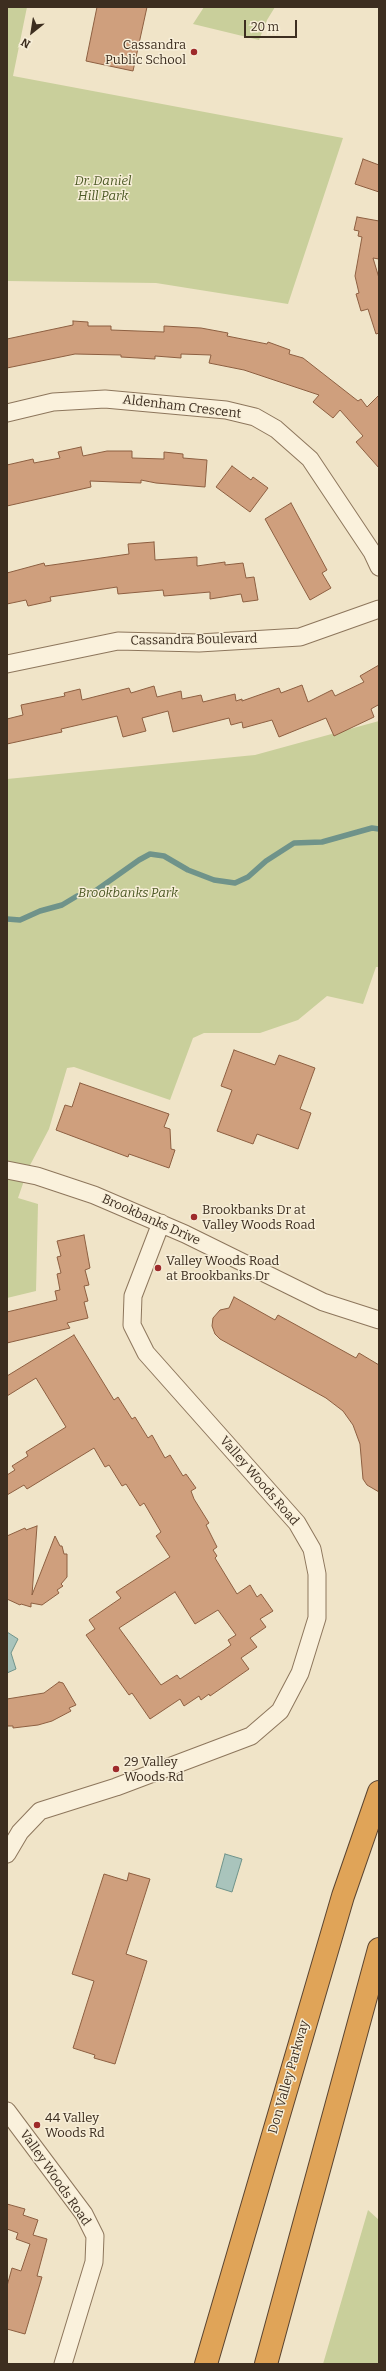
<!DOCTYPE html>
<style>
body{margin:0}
#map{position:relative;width:386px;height:2371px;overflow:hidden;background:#f0e4c8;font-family:Bitter,serif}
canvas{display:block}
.frame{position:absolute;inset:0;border:8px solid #3d2e20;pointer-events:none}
.north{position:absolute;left:12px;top:12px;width:40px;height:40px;-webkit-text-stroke:3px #f7eed8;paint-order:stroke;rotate:210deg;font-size:11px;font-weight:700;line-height:16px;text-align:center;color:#3d2e20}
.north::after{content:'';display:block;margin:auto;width:14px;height:18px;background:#3d2e20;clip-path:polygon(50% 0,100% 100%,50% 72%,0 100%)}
.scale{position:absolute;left:244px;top:20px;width:53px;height:18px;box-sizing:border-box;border:2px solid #3d2e20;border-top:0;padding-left:5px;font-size:12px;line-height:14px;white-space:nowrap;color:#3d2e20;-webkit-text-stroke:3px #f7eed8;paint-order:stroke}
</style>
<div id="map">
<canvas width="386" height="2371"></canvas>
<div class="frame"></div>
<div class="north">N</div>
<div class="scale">20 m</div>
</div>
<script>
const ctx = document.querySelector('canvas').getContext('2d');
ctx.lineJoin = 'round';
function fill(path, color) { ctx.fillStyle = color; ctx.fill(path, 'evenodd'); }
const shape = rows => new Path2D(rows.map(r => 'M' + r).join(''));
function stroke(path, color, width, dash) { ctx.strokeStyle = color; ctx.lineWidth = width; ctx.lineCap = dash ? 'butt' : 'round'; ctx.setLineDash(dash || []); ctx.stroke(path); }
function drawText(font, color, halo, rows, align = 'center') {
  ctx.font = font + ' Bitter,serif'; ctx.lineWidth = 3; ctx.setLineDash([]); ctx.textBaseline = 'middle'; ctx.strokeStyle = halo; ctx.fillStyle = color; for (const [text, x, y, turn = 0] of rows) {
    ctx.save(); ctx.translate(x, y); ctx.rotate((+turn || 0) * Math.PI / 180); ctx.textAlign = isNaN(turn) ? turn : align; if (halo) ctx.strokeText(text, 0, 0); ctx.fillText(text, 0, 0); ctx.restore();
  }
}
fill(shape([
 [7,7,27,7,13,76,343,138,288,304,156,283,7,281],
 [204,7,275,7,267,20,259,40,193,24],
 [379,721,379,967,376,967,363,1004,327,996,298,1020,260,1033,204,1033,193,1038,170,1100,74,1067,67,1068,49,1129,28,1169,18,1198,38,1204,36,1291,7,1298,7,779,255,755],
 [368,2210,379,2220,379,2364,323,2364]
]), '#c9cf9b');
const water = shape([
 [7,1632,18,1639,11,1653,16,1669,7,1673,7,1632],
 [225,1854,242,1859,232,1892,216,1887,225,1854]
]);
fill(water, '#a9c4bc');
stroke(water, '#6f938a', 1);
stroke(shape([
 [7,919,20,920,40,911,62,905,77,896,91,894,139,860,150,854,164,856,188,870,214,880,235,883,248,877,266,861,294,843,322,842,372,828,379,829]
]), '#6f938a', 5.5);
const building = shape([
 [97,7,147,7,133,71,86,61,97,7],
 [363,159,379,165,379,192,355,184,363,159],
 [357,217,379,221,379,259,373,258,379,278,379,333,376,334,368,309,361,311,356,294,359,293,355,276,362,237,358,236,359,231,354,230,357,217],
 [73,321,88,322,88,326,111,326,111,330,164,332,164,326,201,328,228,333,227,336,267,344,268,342,290,350,289,354,303,358,358,401,361,399,367,407,379,395,379,468,356,442,363,436,340,410,333,418,313,402,319,395,244,370,209,363,211,355,181,354,181,358,155,356,155,359,121,357,121,355,75,354,7,368,7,339,73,325,73,321],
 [81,447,83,456,107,451,132,451,132,458,164,459,164,452,183,454,183,458,207,460,205,487,156,483,141,480,141,483,90,481,91,487,7,506,7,465,33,459,34,463,60,458,58,452,81,447],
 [232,466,251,480,253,477,268,488,250,512,216,487,232,466],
 [291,503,327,570,322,573,331,588,310,600,265,519,291,503],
 [154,542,155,560,197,557,197,566,225,562,225,565,243,563,246,578,254,577,258,600,243,602,241,594,210,599,210,592,164,596,163,590,118,594,117,587,50,597,51,601,28,606,26,600,7,604,7,573,44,563,45,566,129,554,128,544,154,542],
 [379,665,379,708,378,705,371,709,374,717,334,736,326,718,279,737,272,720,243,728,242,722,231,725,229,718,173,732,168,711,142,718,146,731,123,737,117,716,61,729,62,732,7,744,7,719,23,715,21,705,65,696,64,693,80,689,82,700,129,688,131,693,154,686,157,697,181,691,182,699,201,695,203,702,235,694,236,701,242,699,242,701,279,688,281,693,302,685,308,702,332,690,335,696,364,682,360,676,379,665],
 [234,1050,275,1065,279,1055,315,1068,300,1109,311,1113,298,1149,257,1134,253,1144,217,1131,232,1090,221,1086,234,1050],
 [80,1083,169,1114,164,1127,170,1129,171,1149,175,1150,169,1168,129,1154,128,1157,56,1130,65,1105,72,1107,80,1083],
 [84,1235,90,1268,85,1270,89,1285,84,1286,88,1301,84,1302,88,1318,67,1323,70,1328,7,1343,7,1312,57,1300,55,1291,60,1290,57,1274,61,1273,57,1257,61,1256,57,1241,84,1235],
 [234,1297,275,1320,278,1315,356,1358,359,1353,379,1365,379,1492,367,1485,363,1479,360,1444,353,1425,343,1411,326,1398,220,1339,215,1334,212,1326,213,1318,220,1310,229,1308,234,1297],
 [74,1335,114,1400,118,1397,132,1419,135,1417,148,1438,152,1435,165,1458,170,1455,183,1476,186,1474,196,1488,191,1491,194,1499,209,1523,206,1525,217,1547,213,1550,217,1556,215,1558,237,1594,250,1585,257,1597,261,1594,273,1611,260,1619,266,1627,250,1638,257,1647,241,1658,249,1669,210,1696,209,1694,201,1700,199,1696,184,1706,180,1699,150,1719,132,1693,129,1695,86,1635,95,1629,89,1620,121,1598,116,1592,170,1557,156,1536,161,1532,144,1503,140,1506,126,1484,122,1486,109,1465,105,1467,94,1448,27,1489,24,1485,7,1495,7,1475,15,1470,12,1466,28,1456,26,1452,66,1427,36,1378,7,1396,7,1376,74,1335],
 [175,1592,195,1624,218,1610,236,1635,228,1640,231,1645,224,1650,180,1679,177,1675,161,1685,119,1628,175,1592],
 [37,1526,32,1595,55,1536,60,1546,62,1546,64,1554,67,1554,67,1577,61,1584,63,1586,57,1590,59,1593,42,1605,31,1603,31,1607,21,1604,20,1605,7,1599,7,1536,25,1528,26,1530,37,1526],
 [59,1682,63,1683,76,1705,69,1708,71,1711,52,1721,38,1725,13,1728,13,1726,7,1726,7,1699,44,1693,59,1682],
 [129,1873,150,1879,126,1954,147,1961,115,2064,94,2058,95,2055,73,2048,94,1981,72,1974,104,1874,127,1881,129,1873],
 [7,2204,25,2209,23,2215,38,2220,33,2235,47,2239,37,2276,42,2277,25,2334,7,2329,7,2286,12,2268,21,2271,30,2244,16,2239,18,2233,7,2229,7,2204]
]);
fill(building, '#cf9f7d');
stroke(building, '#8d5f41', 1);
const minor = shape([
 [7,413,53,402,105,399,226,410,255,417,276,429,310,459,372,552,379,567],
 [7,664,118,641,199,643,300,637,379,609],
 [7,1170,37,1176,94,1195,185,1234,323,1302,379,1320],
 [7,1854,20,1832,40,1811,116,1787,251,1736,280,1711,300,1673,317,1618,317,1574,312,1549,297,1523,146,1353,132,1325,133,1296,161,1223],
 [7,2111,84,2214,95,2236,94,2262,63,2364]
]);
const highway = shape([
 [206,2364,343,1896,379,1792],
 [266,2364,379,1949]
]);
stroke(minor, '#8d765c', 19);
stroke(highway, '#5b4430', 24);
stroke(minor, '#faf1dc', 17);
stroke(highway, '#e0a458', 22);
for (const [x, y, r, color] of [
 [194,52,4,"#9e2a2b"],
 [194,1217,4,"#9e2a2b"],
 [158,1268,4,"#9e2a2b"],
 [116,1769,4,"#9e2a2b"],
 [37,2125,4,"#9e2a2b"]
]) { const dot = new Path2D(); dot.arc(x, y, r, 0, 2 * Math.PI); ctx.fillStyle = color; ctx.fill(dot); stroke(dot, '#f7eed8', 1.5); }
drawText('13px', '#3d2e20', '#f7eed8', [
 ["Cassandra",186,45,"right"],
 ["Public School",186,60,"right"],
 ["Brookbanks Dr at",202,1210],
 ["Valley Woods Road",202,1225],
 ["Valley Woods Road",166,1261],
 ["at Brookbanks Dr",166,1276],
 ["29 Valley",124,1762],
 ["Woods Rd",124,1777],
 ["44 Valley",45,2118],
 ["Woods Rd",45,2133]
], 'left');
drawText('italic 13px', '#4d5a26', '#f7eed8', [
 ["Dr. Daniel",103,181],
 ["Hill Park",103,196],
 ["Brookbanks Park",128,893]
]);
drawText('13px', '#3d2e20', '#f7eed8', [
 ["Aldenham Crescent",182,407,7],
 ["Cassandra Boulevard",194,640,-1],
 ["Brookbanks Drive",151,1220,24],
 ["Valley Woods Road",259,1481,49],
 ["Don Valley Parkway",289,2077,-74],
 ["Valley Woods Road",55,2178,55]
]);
</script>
